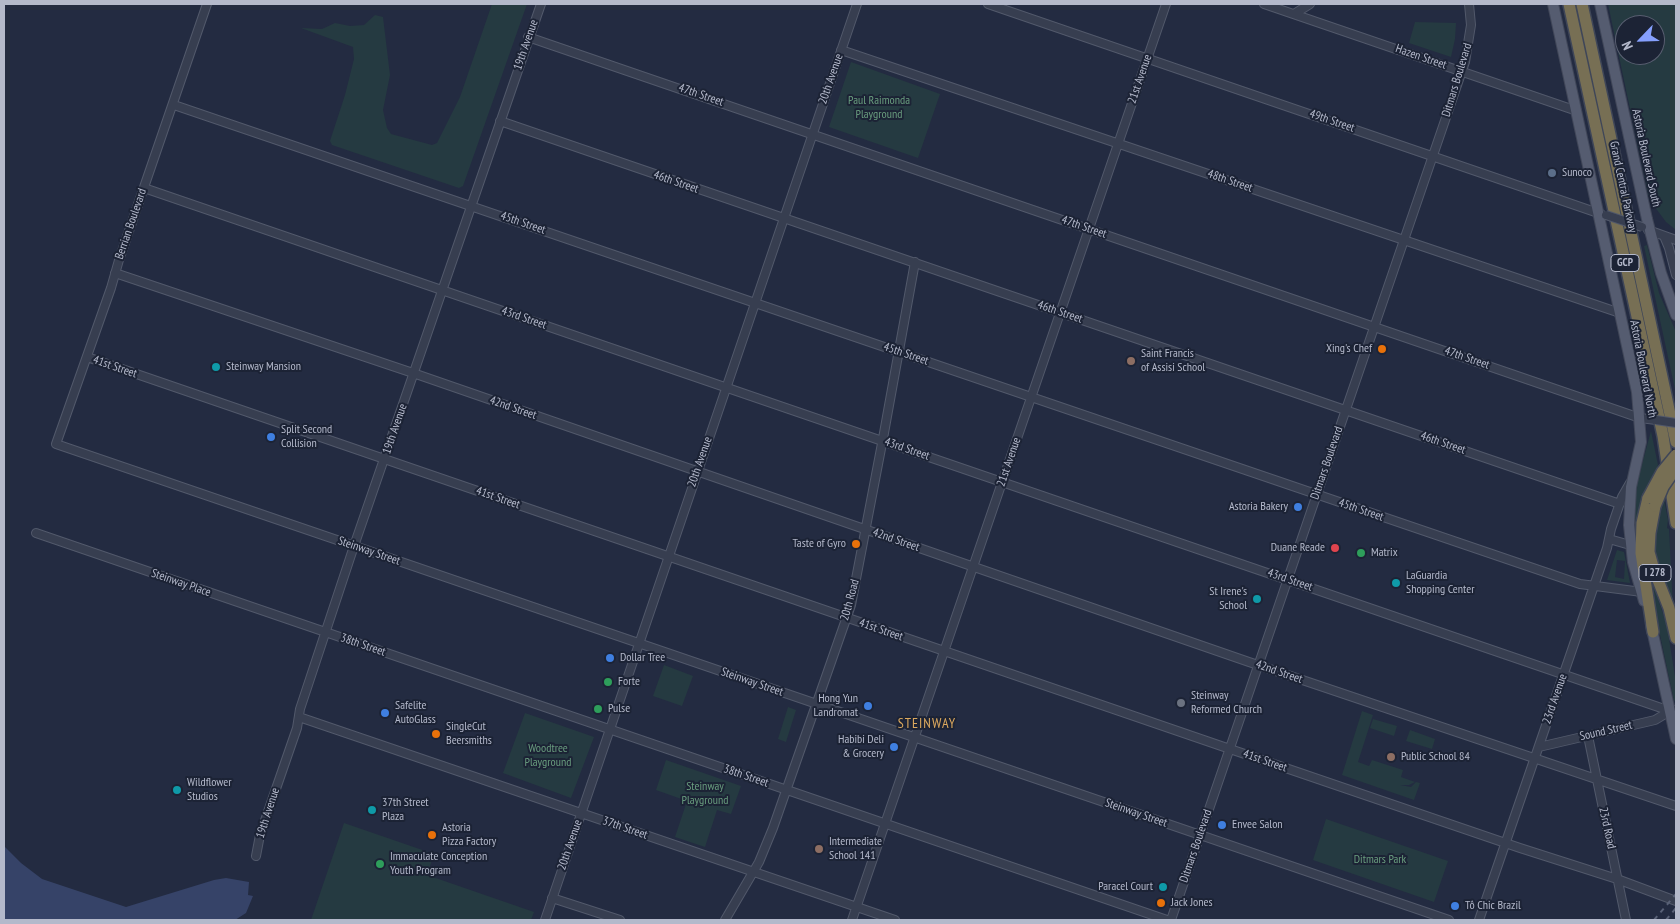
<!DOCTYPE html>
<meta charset="utf-8">
<style>
body{margin:0}
#map{position:relative;width:1680px;height:924px;overflow:hidden;background:#232b41;font-family:"PT Sans Narrow",sans-serif}
canvas{display:block}
.frame{position:absolute;inset:0;border:5px solid #b4b9cb;pointer-events:none}
.north{position:absolute;left:1615px;top:15px;width:50px;height:50px;box-sizing:border-box;background:#1c2335;border:1px solid #595f71;border-radius:50%;rotate:246deg;font-size:14px;font-weight:700;line-height:20px;text-align:center;color:#b4b9cb}
.north::after{content:'';display:block;margin:auto;width:18px;height:22px;background:#86a0fe;clip-path:polygon(50% 0,100% 100%,50% 72%,0 100%)}
</style>
<div id="map">
<canvas width="1680" height="924"></canvas>
<div class="frame"></div>
<div class="north">N</div>
</div>
<script>
const ctx = document.querySelector('canvas').getContext('2d');
ctx.lineJoin = 'round';
function fill(path, color) { ctx.fillStyle = color; ctx.fill(path, 'evenodd'); }
const shape = rows => new Path2D(rows.map(r => 'M' + r).join(''));
function stroke(path, color, width, dash) { ctx.strokeStyle = color; ctx.lineWidth = width; ctx.lineCap = dash ? 'butt' : 'round'; ctx.setLineDash(dash || []); ctx.stroke(path); }
function drawText(font, color, halo, rows, align = 'center') {
  ctx.font = font + ' "PT Sans Narrow",sans-serif'; ctx.lineWidth = 4; ctx.setLineDash([]); ctx.textBaseline = 'middle'; ctx.strokeStyle = halo; ctx.fillStyle = color; for (const [text, x, y, turn = 0] of rows) {
    ctx.save(); ctx.translate(x, y); ctx.rotate((+turn || 0) * Math.PI / 180); ctx.textAlign = isNaN(turn) ? turn : align; if (halo) ctx.strokeText(text, 0, 0); ctx.fillText(text, 0, 0); ctx.restore();
  }
}
fill(shape([
 [492,4,527,4,463,186,459,188,332,145,330,141,345,95,354,59,353,47,301,28,322,29,335,23,350,26,364,25,375,15,383,17,390,75,383,110,387,128,391,134,432,145,437,143,460,97],
 [1608,4,1676,4,1676,230,1666,222,1649,199],
 [1625,25,1655,25,1655,55,1625,55],
 [1415,22,1456,23,1455,39,1451,57,1409,43],
 [851,62,940,94,918,158,829,127],
 [1647,245,1659,293,1676,332,1676,394,1644,246],
 [1651,431,1658,465,1643,495,1638,515,1637,535,1634,535,1633,513,1636,487],
 [1664,499,1668,520,1667,528,1669,529,1673,608,1663,583,1665,582,1658,564,1656,554,1656,531],
 [1617,550,1624,552,1630,583,1607,580],
 [1617,560,1625,561,1624,579,1615,577],
 [1646,569,1651,577,1667,626,1676,683,1676,700,1674,701],
 [664,665,693,676,682,706,653,696],
 [788,707,796,710,786,742,778,739],
 [1362,711,1373,715,1358,762,1369,766,1372,760,1403,770,1401,777,1415,782,1409,785,1400,785,1411,787,1416,782,1420,783,1414,800,1342,775],
 [525,713,594,737,571,798,503,773],
 [1373,719,1397,726,1394,736,1370,728],
 [1410,730,1435,739,1432,749,1406,741],
 [666,760,741,786,731,814,717,810,705,847,675,837,687,801,656,790],
 [1326,819,1448,861,1434,902,1313,860],
 [344,823,434,854,427,875,534,912,531,920,311,920]
]), '#253a41');
fill(shape([
 [4,846,21,863,42,879,126,907,214,880,226,878,249,882,248,895,253,896,246,913,235,920,4,920]
]), '#364368');
const minor = shape([
 [207,4,119,260,111,288,56,444,1449,920],
 [988,4,1601,214],
 [1264,4,1577,111],
 [1294,14,1310,4],
 [528,37,1640,418,1656,420],
 [841,50,1620,313],
 [174,105,1580,584,1642,592],
 [500,121,1620,504],
 [144,188,1670,711],
 [1648,230,1676,240],
 [1664,236,1669,248,1676,275],
 [115,273,413,373,1249,662,1676,806],
 [87,357,1230,749,1520,848,1617,879,1676,901],
 [36,533,1167,920],
 [1609,539,1630,545],
 [299,717,895,920],
 [1588,736,1626,920],
 [1539,747,1655,720,1670,711,1676,710],
 [256,856,260,835,297,728,300,709,354,546,541,4],
 [552,898,620,920],
 [545,920,857,4],
 [725,920,759,862,773,828,851,605,884,433,915,262],
 [852,920,1166,4],
 [1171,920,1465,62,1471,25,1469,4],
 [1479,920,1607,548,1611,529,1622,497,1630,483]
]);
const major = shape([
 [1553,4,1637,392,1641,442,1631,487,1629,525,1633,562,1644,601],
 [1600,4,1647,219,1661,273,1676,315],
 [1651,625,1676,739]
]);
const highway = shape([
 [1569,4,1663,436,1676,523],
 [1582,4,1676,442],
 [1648,498,1642,523,1641,553,1653,632],
 [1655,506,1650,533,1649,552,1654,570,1669,608,1676,638]
]);
stroke(minor, '#52596b', 10);
stroke(major, '#414759', 12);
stroke(highway, '#3f4658', 14);
stroke(minor, '#373e50', 8);
stroke(major, '#555c70', 10);
stroke(highway, '#776f54', 11);
stroke(shape([
 [1654,920,1676,894],
 [1666,920,1676,908]
]), '#596177', 2, [5, 5]);
const minorBridge = shape([
 [1606,215,1642,227],
 [1656,420,1676,423]
]);
const highwayBridge = shape([
 [1648,498,1662,472,1676,455],
 [1655,506,1663,487,1676,468]
]);
stroke(minorBridge, '#52596b', 10, []);
stroke(highwayBridge, '#3f4658', 14, []);
stroke(minorBridge, '#373e50', 8);
stroke(highwayBridge, '#776f54', 11);
for (const [x, y, r, color] of [
 [1552,173,5,"#5c6f8a"],
 [1382,349,5,"#e8710a"],
 [1131,361,5,"#8d6e63"],
 [216,367,5,"#0f9aa8"],
 [271,437,5,"#3f7fe0"],
 [1298,507,5,"#3f7fe0"],
 [856,544,5,"#e8710a"],
 [1335,548,5,"#e0444e"],
 [1361,553,5,"#2e9e5b"],
 [1396,583,5,"#0f9aa8"],
 [1257,599,5,"#0f9aa8"],
 [610,658,5,"#3f7fe0"],
 [608,682,5,"#2e9e5b"],
 [1181,703,5,"#6b7280"],
 [868,706,5,"#3f7fe0"],
 [598,709,5,"#2e9e5b"],
 [385,713,5,"#3f7fe0"],
 [436,734,5,"#e8710a"],
 [894,747,5,"#3f7fe0"],
 [1391,757,5,"#8d6e63"],
 [177,790,5,"#0f9aa8"],
 [372,810,5,"#0f9aa8"],
 [1222,825,5,"#3f7fe0"],
 [432,835,5,"#e8710a"],
 [819,849,5,"#8d6e63"],
 [380,864,5,"#2e9e5b"],
 [1163,887,5,"#0f9aa8"],
 [1161,903,5,"#e8710a"],
 [1455,906,5,"#3f7fe0"]
]) { const dot = new Path2D(); dot.arc(x, y, r, 0, 2 * Math.PI); ctx.fillStyle = color; ctx.fill(dot); stroke(dot, '#1c2335', 2); }
for (const [x, y, w] of [
 [1625,263,28],
 [1655,573,32]
]) { const box = new Path2D(); box.roundRect(x - w / 2, y - 8.5, w, 17, 4); ctx.fillStyle = '#1c2335'; ctx.fill(box); stroke(box, '#b4b9cb', 1); }
drawText('bold 11px', '#b4b9cb', null, [
 ["GCP",1625,263],
 ["I 278",1655,573]
]);
drawText('12px', '#b4b9cb', '#1c2335', [
 ["19th Avenue",526,45,-71],
 ["Hazen Street",1421,57,19],
 ["20th Avenue",831,79,-71],
 ["21st Avenue",1140,79,-71],
 ["Ditmars Boulevard",1457,80,-73],
 ["47th Street",701,95,19],
 ["49th Street",1332,121,19],
 ["Astoria Boulevard South",1646,158,78],
 ["48th Street",1230,181,19],
 ["46th Street",676,182,19],
 ["Grand Central Parkway",1623,187,78],
 ["45th Street",523,223,19],
 ["Berrian Boulevard",131,224,-71],
 ["47th Street",1084,227,19],
 ["46th Street",1060,312,19],
 ["43rd Street",524,318,19],
 ["45th Street",906,354,19],
 ["47th Street",1467,358,19],
 ["41st Street",115,367,19],
 ["Astoria Boulevard North",1643,369,79],
 ["42nd Street",513,408,19],
 ["19th Avenue",395,429,-71],
 ["46th Street",1443,443,19],
 ["43rd Street",907,449,19],
 ["20th Avenue",700,462,-71],
 ["21st Avenue",1009,462,-71],
 ["Ditmars Boulevard",1327,463,-71],
 ["41st Street",498,498,19],
 ["45th Street",1361,510,19],
 ["42nd Street",896,540,19],
 ["Steinway Street",369,551,19],
 ["43rd Street",1290,580,19],
 ["Steinway Place",181,583,19],
 ["20th Road",850,600,-75],
 ["41st Street",881,630,19],
 ["38th Street",363,645,19],
 ["42nd Street",1279,672,19],
 ["Steinway Street",752,682,19],
 ["23rd Avenue",1555,699,-71],
 ["Sound Street",1606,731,-13],
 ["41st Street",1265,761,19],
 ["38th Street",746,776,19],
 ["19th Avenue",268,813,-72],
 ["Steinway Street",1136,813,19],
 ["37th Street",625,828,19],
 ["23rd Road",1607,828,78],
 ["20th Avenue",570,845,-71],
 ["Ditmars Boulevard",1196,846,-71]
]);
drawText('12px', '#699d7e', '#1c2335', [
 ["Paul Raimonda",879,101],
 ["Playground",879,115],
 ["Woodtree",548,749],
 ["Playground",548,763],
 ["Steinway",705,787],
 ["Playground",705,801],
 ["Ditmars Park",1380,860]
]);
drawText('12px', '#b4b9cb', '#1c2335', [
 ["Sunoco",1562,173],
 ["Xing's Chef",1372,349,"right"],
 ["Saint Francis",1141,354],
 ["of Assisi School",1141,368],
 ["Steinway Mansion",226,367],
 ["Split Second",281,430],
 ["Collision",281,444],
 ["Astoria Bakery",1288,507,"right"],
 ["Taste of Gyro",846,544,"right"],
 ["Duane Reade",1325,548,"right"],
 ["Matrix",1371,553],
 ["LaGuardia",1406,576],
 ["Shopping Center",1406,590],
 ["St Irene's",1247,592,"right"],
 ["School",1247,606,"right"],
 ["Dollar Tree",620,658],
 ["Forte",618,682],
 ["Steinway",1191,696],
 ["Reformed Church",1191,710],
 ["Hong Yun",858,699,"right"],
 ["Landromat",858,713,"right"],
 ["Safelite",395,706],
 ["AutoGlass",395,720],
 ["Pulse",608,709],
 ["SingleCut",446,727],
 ["Beersmiths",446,741],
 ["Habibi Deli",884,740,"right"],
 ["& Grocery",884,754,"right"],
 ["Public School 84",1401,757],
 ["Wildflower",187,783],
 ["Studios",187,797],
 ["37th Street",382,803],
 ["Plaza",382,817],
 ["Envee Salon",1232,825],
 ["Astoria",442,828],
 ["Pizza Factory",442,842],
 ["Intermediate",829,842],
 ["School 141",829,856],
 ["Immaculate Conception",390,857],
 ["Youth Program",390,871],
 ["Paracel Court",1153,887,"right"],
 ["Jack Jones",1171,903],
 ["Tô Chic Brazil",1465,906]
], 'left');
ctx.letterSpacing = '1px';
drawText('14px', '#dca95e', '#1c2335', [
 ["STEINWAY",927,724]
]);
ctx.letterSpacing = '0px';
</script>
